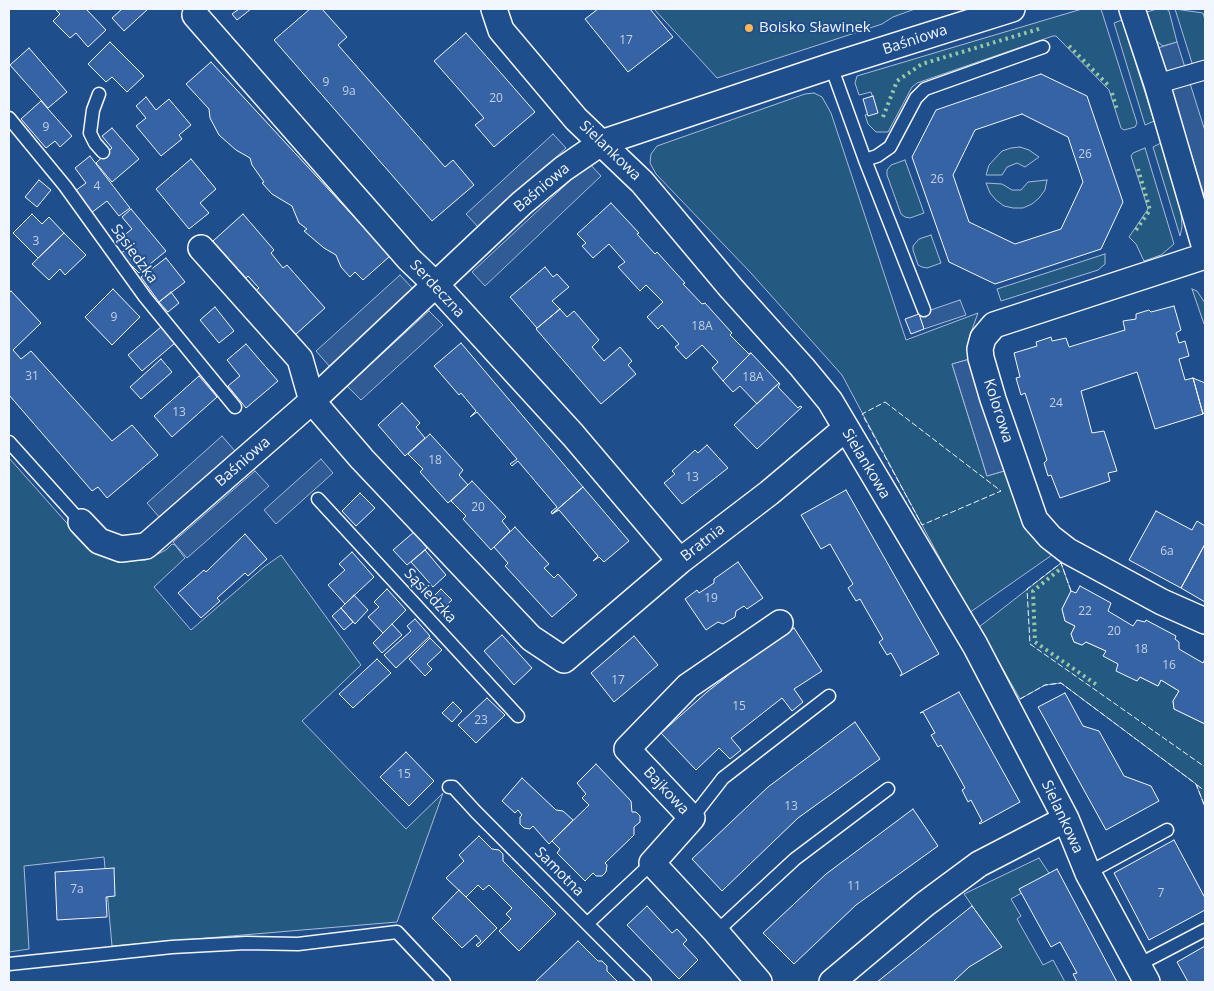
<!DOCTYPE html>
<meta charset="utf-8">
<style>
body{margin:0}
#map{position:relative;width:1214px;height:991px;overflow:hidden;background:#1f4e8c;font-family:"Open Sans",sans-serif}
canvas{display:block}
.frame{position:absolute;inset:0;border:10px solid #f2f6ff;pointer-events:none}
</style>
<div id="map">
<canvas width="1214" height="991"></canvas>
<div class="frame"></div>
</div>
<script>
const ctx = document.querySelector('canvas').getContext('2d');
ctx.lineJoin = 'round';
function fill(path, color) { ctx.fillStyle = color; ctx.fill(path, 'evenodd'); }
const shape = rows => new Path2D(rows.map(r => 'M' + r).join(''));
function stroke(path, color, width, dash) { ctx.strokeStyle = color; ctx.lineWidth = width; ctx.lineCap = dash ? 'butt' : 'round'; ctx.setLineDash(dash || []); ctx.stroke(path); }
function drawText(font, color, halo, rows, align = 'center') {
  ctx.font = font + ' "Open Sans",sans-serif'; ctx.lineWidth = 4; ctx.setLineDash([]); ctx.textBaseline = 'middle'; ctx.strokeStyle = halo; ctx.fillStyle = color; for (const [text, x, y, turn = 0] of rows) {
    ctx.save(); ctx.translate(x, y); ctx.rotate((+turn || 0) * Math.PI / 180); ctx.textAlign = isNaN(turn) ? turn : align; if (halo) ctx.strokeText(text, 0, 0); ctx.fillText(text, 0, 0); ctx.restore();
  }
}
const green = shape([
 [654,9,653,9,915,9,893,17,882,24,864,30,717,78,654,9],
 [1082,9,1101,9,1137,123,1135,127,1124,130,1121,128,1109,90,1056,36,1053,36,917,83,912,87,888,132,876,132,868,124,865,115,877,111,871,92,859,95,855,83,857,76,1082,9],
 [1157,9,1166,9,1169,11,1177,42,1163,46,1155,40,1147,12,1157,9],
 [1175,9,1203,13,1205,20,1205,63,1195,65,1192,63,1175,9],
 [1122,20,1154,121,1145,125,1114,23,1122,20],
 [814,93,822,97,831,113,906,340,978,313,970,335,968,346,970,359,952,364,987,476,1004,471,1025,526,1037,542,1052,555,969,613,842,375,751,273,656,174,650,163,651,154,657,146,805,94,814,93],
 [1161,143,1181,210,1182,227,1180,236,1153,147,1161,143],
 [1020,147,1029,150,1039,157,1025,167,1017,163,1007,167,1002,175,986,175,989,165,1002,151,1011,148,1020,147],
 [1145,148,1174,244,1161,255,1144,261,1136,244,1129,237,1148,209,1131,156,1133,153,1145,148],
 [905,160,924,213,910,218,905,217,901,214,887,175,887,170,891,165,905,160],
 [1047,180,1045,190,1039,198,1032,204,1023,208,1013,208,1004,206,996,200,990,193,986,183,1002,184,1012,190,1021,190,1028,182,1047,180],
 [931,235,941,263,927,268,922,267,918,265,913,250,913,246,919,239,931,235],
 [1105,254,1105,264,1098,270,1001,301,997,289,1105,254],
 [1192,289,1197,291,1205,303,1205,323,1204,324,1192,289],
 [9,458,81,539,128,560,145,560,166,550,172,544,175,545,185,558,154,587,191,630,264,567,281,555,361,665,302,721,406,829,443,793,397,922,112,946,104,857,24,866,29,949,9,952,9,458],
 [1061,563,1071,591,1062,609,1065,621,1075,626,1071,634,1074,642,1082,645,1086,642,1106,651,1137,681,1140,677,1158,686,1161,680,1179,691,1173,701,1174,709,1205,724,1205,807,1196,784,1061,683,1045,685,1020,699,979,627,1061,563],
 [1039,858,1051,876,1011,899,1021,916,1017,919,1043,965,1053,960,1065,982,949,982,998,943,964,894,1039,858]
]);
fill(green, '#245a82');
stroke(green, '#a8bbd7', 1);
const parking = shape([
 [1177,42,1205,131,1205,198,1158,48,1177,42],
 [553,134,566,148,479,228,466,214,553,134],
 [589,163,601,176,485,286,472,272,589,163],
 [400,275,414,290,330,367,316,351,400,275],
 [960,300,966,315,924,329,919,314,960,300],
 [429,311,443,325,361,400,347,386,429,311],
 [970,359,1004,471,987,476,952,364,970,359],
 [222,436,235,451,160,518,147,503,222,436],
 [321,459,333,473,276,524,264,510,321,459],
 [255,471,269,486,187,558,173,542,255,471]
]);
fill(parking, '#305b95');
stroke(parking, '#a8bbd7', 1);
const building = shape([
 [55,9,86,9,106,30,88,47,76,33,70,38,53,21,60,14,55,9],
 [122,9,148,9,124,31,112,18,122,9],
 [239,9,251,9,237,20,232,14,239,9],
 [310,9,322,9,347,37,338,45,445,167,453,160,474,185,432,221,274,40,310,9],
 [598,9,650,9,673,37,628,72,585,19,598,9],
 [466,33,535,112,494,147,475,125,484,118,434,61,466,33],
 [110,42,144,76,127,92,112,77,106,82,88,64,110,42],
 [29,48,67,92,48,108,10,65,29,48],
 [211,62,390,256,363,280,355,272,350,277,341,267,336,255,324,248,304,231,307,229,299,223,292,206,272,194,262,183,264,182,252,165,250,158,236,150,219,135,210,118,209,109,186,84,211,62],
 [1041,74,1087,96,1123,202,1101,249,995,284,949,262,912,157,936,110,1041,74],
 [1022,114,1068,137,1083,182,1061,229,1015,244,969,222,953,175,975,130,1022,114],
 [873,96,878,113,868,116,863,99,873,96],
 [146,97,156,110,169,99,191,125,179,135,182,139,161,156,136,126,146,118,136,106,146,97],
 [41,101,72,136,60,147,55,141,46,148,21,119,41,101],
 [112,128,139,159,112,182,96,163,112,148,102,136,112,128],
 [90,156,130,208,119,216,107,201,91,213,75,191,86,183,75,168,90,156],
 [191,159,216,189,200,203,209,213,189,229,156,189,191,159],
 [39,180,51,190,37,207,25,197,39,180],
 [611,203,639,233,637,234,655,254,657,252,685,283,683,284,702,304,705,303,732,333,730,335,749,354,751,353,723,381,712,368,718,362,702,345,686,359,675,347,679,344,671,335,662,325,658,329,647,317,663,302,646,285,640,291,618,267,625,262,609,244,593,258,582,246,586,243,577,234,611,203],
 [131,209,166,251,139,273,120,254,129,247,122,237,132,229,122,217,131,209],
 [32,214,42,224,49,217,64,233,38,258,13,233,32,214],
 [243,214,274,250,271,253,283,268,287,265,325,308,295,335,255,291,259,288,248,276,246,278,213,241,243,214],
 [64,233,86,255,65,275,60,269,49,280,32,264,64,233],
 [166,258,185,282,159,302,141,277,166,258],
 [545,267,553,277,557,274,569,287,552,301,560,309,537,328,510,297,545,267],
 [113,289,140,317,112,345,85,317,113,289],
 [11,291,41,323,13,350,21,359,31,351,112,441,132,425,158,455,107,498,98,487,92,491,9,395,9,293,11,291],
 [171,292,179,303,168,312,159,302,171,292],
 [1174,306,1181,330,1176,333,1179,343,1185,341,1189,356,1179,359,1185,380,1193,378,1203,414,1155,429,1137,372,1081,391,1092,433,1104,431,1117,471,1108,473,1110,481,1060,498,1051,475,1048,476,1044,463,1047,460,1025,393,1021,395,1016,378,1020,377,1014,353,1037,346,1036,342,1051,337,1052,341,1066,338,1069,347,1125,330,1123,321,1136,319,1136,314,1149,310,1151,312,1174,306],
 [215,307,234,331,219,343,200,320,215,307],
 [560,309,567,317,574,311,599,340,592,347,604,361,620,347,632,361,628,365,636,374,601,404,536,329,560,309],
 [919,314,924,329,911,334,905,319,919,314],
 [161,327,175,343,142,371,128,355,161,327],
 [461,343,583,487,552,514,551,512,557,507,518,461,512,466,510,464,517,459,477,412,470,417,476,411,461,393,459,395,434,366,461,343],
 [246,344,278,381,246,408,228,386,240,376,227,360,246,344],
 [751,353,779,383,757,404,740,386,733,392,723,381,751,353],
 [161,359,172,372,141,399,130,387,161,359],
 [199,376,217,397,172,437,154,416,199,376],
 [1193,378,1205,383,1205,411,1203,414,1193,378],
 [779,383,780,384,778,387,798,408,800,406,802,407,757,449,734,425,779,383],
 [402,403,420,423,416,427,425,438,405,456,378,425,402,403],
 [430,434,463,470,459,475,468,485,448,503,420,472,423,469,408,454,430,434],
 [707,445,728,468,682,504,664,483,675,474,672,471,695,450,698,453,707,445],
 [472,481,506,517,502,521,510,531,491,550,463,519,466,516,451,501,472,481],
 [583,487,629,541,604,562,599,557,593,561,598,556,559,510,552,514,583,487],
 [846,490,939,654,900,676,902,673,891,653,887,655,879,642,883,639,860,599,856,601,848,588,853,584,830,544,821,549,801,515,846,490],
 [360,493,375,508,356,526,342,511,360,493],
 [1156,511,1192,530,1197,521,1205,526,1205,544,1181,588,1129,560,1156,511],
 [515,527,549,564,544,568,554,578,558,574,577,595,552,617,505,566,508,563,494,547,515,527],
 [414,532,427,548,407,565,393,550,414,532],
 [245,534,267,559,248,576,245,573,217,598,220,601,201,618,178,593,204,570,206,572,245,534],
 [1205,544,1205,602,1181,588,1205,544],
 [425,550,446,575,433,587,411,562,425,550],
 [352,552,374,577,345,604,328,585,345,570,339,564,352,552],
 [738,562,763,598,747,609,744,606,736,611,735,617,723,624,718,622,706,630,685,599,697,590,699,593,714,583,714,579,738,562],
 [1080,586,1111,603,1108,611,1133,626,1137,620,1145,622,1146,620,1176,636,1175,639,1179,642,1179,649,1203,663,1205,659,1205,724,1174,709,1173,701,1179,691,1161,680,1158,686,1140,677,1137,681,1116,671,1118,664,1103,656,1106,651,1086,642,1082,645,1074,642,1071,634,1075,626,1065,621,1062,609,1071,591,1076,593,1080,586],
 [387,589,406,610,383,633,368,617,379,607,374,602,387,589],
 [441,589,452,600,439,612,429,601,441,589],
 [354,595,368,610,355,624,341,608,354,595],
 [341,608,353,622,344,630,332,616,341,608],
 [415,619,430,636,396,668,384,655,411,631,407,626,415,619],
 [392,624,402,635,382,653,373,643,392,624],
 [794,628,822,671,794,689,803,702,792,711,782,698,731,738,741,750,730,759,719,748,696,770,661,733,707,692,740,666,794,628],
 [502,635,532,668,514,685,484,651,502,635],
 [634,636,658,665,614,702,591,673,634,636],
 [430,638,442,650,427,664,432,669,425,676,409,659,430,638],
 [377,659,391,673,353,708,339,694,377,659],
 [959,692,1020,802,980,824,979,823,982,821,971,800,968,802,962,790,965,788,941,745,938,747,931,735,935,733,923,712,920,713,959,692],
 [1065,693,1083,726,1099,731,1124,776,1151,786,1159,801,1106,830,1038,707,1065,693],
 [487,698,505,715,476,743,458,725,487,698],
 [453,702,462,711,452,722,442,713,453,702],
 [855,722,880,759,798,818,722,891,692,859,768,787,855,722],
 [406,752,434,781,409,806,380,777,406,752],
 [596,764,631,801,632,812,636,812,640,816,640,822,634,827,634,835,605,863,607,865,606,872,602,876,596,876,593,873,585,881,557,853,560,849,552,841,589,805,582,798,586,794,577,783,596,764],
 [522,778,556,810,563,811,573,820,549,844,533,826,530,829,524,828,520,824,520,817,522,815,518,810,515,813,502,801,522,778],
 [913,809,938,846,856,905,794,964,763,933,826,874,913,809],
 [479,836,492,849,499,850,503,854,503,861,556,914,519,951,499,931,511,919,506,914,512,908,489,885,483,890,478,885,466,897,446,878,464,861,459,855,479,836],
 [1174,840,1205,898,1205,910,1149,940,1114,873,1174,840],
 [114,868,115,896,106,897,107,917,57,920,55,872,114,868],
 [1057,869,1117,982,1077,982,1073,974,1077,973,1060,942,1051,947,1019,889,1057,869],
 [459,890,497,928,478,947,476,945,481,941,476,935,462,948,432,918,459,890],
 [647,906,672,933,677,929,687,940,683,944,698,960,679,979,627,925,647,906],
 [972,906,1002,947,969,967,953,982,877,982,972,906],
 [578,941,598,961,602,961,607,966,607,971,618,982,535,982,578,941],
 [1205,946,1205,982,1188,982,1177,962,1205,946]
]);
fill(building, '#3563a3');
stroke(building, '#f2f6ff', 1);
const service = shape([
 [831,66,865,160,924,310],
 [99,94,93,110,90,133,95,143,103,152],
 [9,118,65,186,145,297,235,407],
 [865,160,877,156,890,147,916,98,925,89,1043,47],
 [9,442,81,522],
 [318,499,518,716],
 [449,787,453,787,476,812,645,982],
 [692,818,723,778,829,696],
 [1088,873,1167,830],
 [588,923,652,863],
 [716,932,795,859,888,789],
 [9,964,172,947,246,943,298,944,397,932,444,982],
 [1138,965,1205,930]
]);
const pedestrian = shape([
 [1157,84,1205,70]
]);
const minor = shape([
 [494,9,501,30,576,119,642,182,731,288,802,367,830,401,975,645,1066,819,1088,873,1147,982],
 [1132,9,1157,84,1205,248],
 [195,15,409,259,436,285,573,435,680,561],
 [201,248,300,359,312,401,362,459,531,638,564,660,680,561,769,493,845,429],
 [1205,256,994,325,983,338,980,349,981,358,993,399,1035,520,1050,537,1068,551,1162,602,1205,621],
 [81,522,99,541,121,549,146,546,312,401,522,203,563,169,601,143,831,66,1012,9],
 [759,982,716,932,652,863,692,818,627,749,688,686,780,623],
 [832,982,925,904,979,864,1066,819]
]);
stroke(service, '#f2f6ff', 15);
stroke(pedestrian, '#f2f6ff', 21);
stroke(minor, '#f2f6ff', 28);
stroke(service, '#1f4e8c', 12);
stroke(pedestrian, '#1f4e8c', 19);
stroke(minor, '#1f4e8c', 25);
stroke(shape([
 [1069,46,1109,86],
 [1112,93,1117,110],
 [883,117,897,81,922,64,1042,28],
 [1136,230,1150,210,1138,169],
 [1059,570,1033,591,1035,642,1097,685]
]), '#97c8a6', 4, [2.5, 4]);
stroke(shape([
 [885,402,1001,491,922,525,862,414,885,402],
 [1071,591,1061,563,1027,589,1030,644,1205,767],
 [1020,699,1045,685,1061,683,1196,784,1205,807],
 [1197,785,1205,791]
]), '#f2f6ff', 1, [6, 2.5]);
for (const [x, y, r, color] of [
 [749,28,5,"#ffb74d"]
]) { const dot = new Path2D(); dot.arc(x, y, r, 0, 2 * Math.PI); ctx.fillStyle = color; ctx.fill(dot); stroke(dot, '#1f4e8c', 2); }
drawText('12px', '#c3d1e8', null, [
 ["17",626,41],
 ["9",326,83],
 ["9a",349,92],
 ["20",496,99],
 ["9",46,128],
 ["26",1085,155],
 ["26",937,180],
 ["4",97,187],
 ["3",36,242],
 ["9",114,318],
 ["18A",702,327],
 ["31",32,377],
 ["18A",753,378],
 ["24",1056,404],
 ["13",179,413],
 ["18",435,461],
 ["13",692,478],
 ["20",478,508],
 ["6a",1167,552],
 ["19",711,599],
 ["22",1085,612],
 ["20",1114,632],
 ["18",1141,650],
 ["16",1169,666],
 ["17",618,681],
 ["15",739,707],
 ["23",481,721],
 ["15",404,775],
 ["13",791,807],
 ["11",854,887],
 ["7a",77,890],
 ["7",1161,894]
]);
drawText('15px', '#f2f6ff', '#1f4e8c', [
 ["Boisko Sławinek",759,28]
], 'left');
drawText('15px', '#f2f6ff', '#1f4e8c', [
 ["Baśniowa",915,40,-18],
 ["Sielankowa",610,151,44],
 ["Baśniowa",542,188,-40],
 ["Sąsiedzka",134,254,54],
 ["Serdeczna",437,289,47],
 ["Kolorowa",998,411,72],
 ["Baśniowa",243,462,-41],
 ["Sielankowa",866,464,59],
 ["Bratnia",703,543,-38],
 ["Sąsiedzka",430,596,47],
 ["Bajkowa",666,791,47],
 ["Sielankowa",1062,817,65],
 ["Samotna",559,872,45]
]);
</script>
